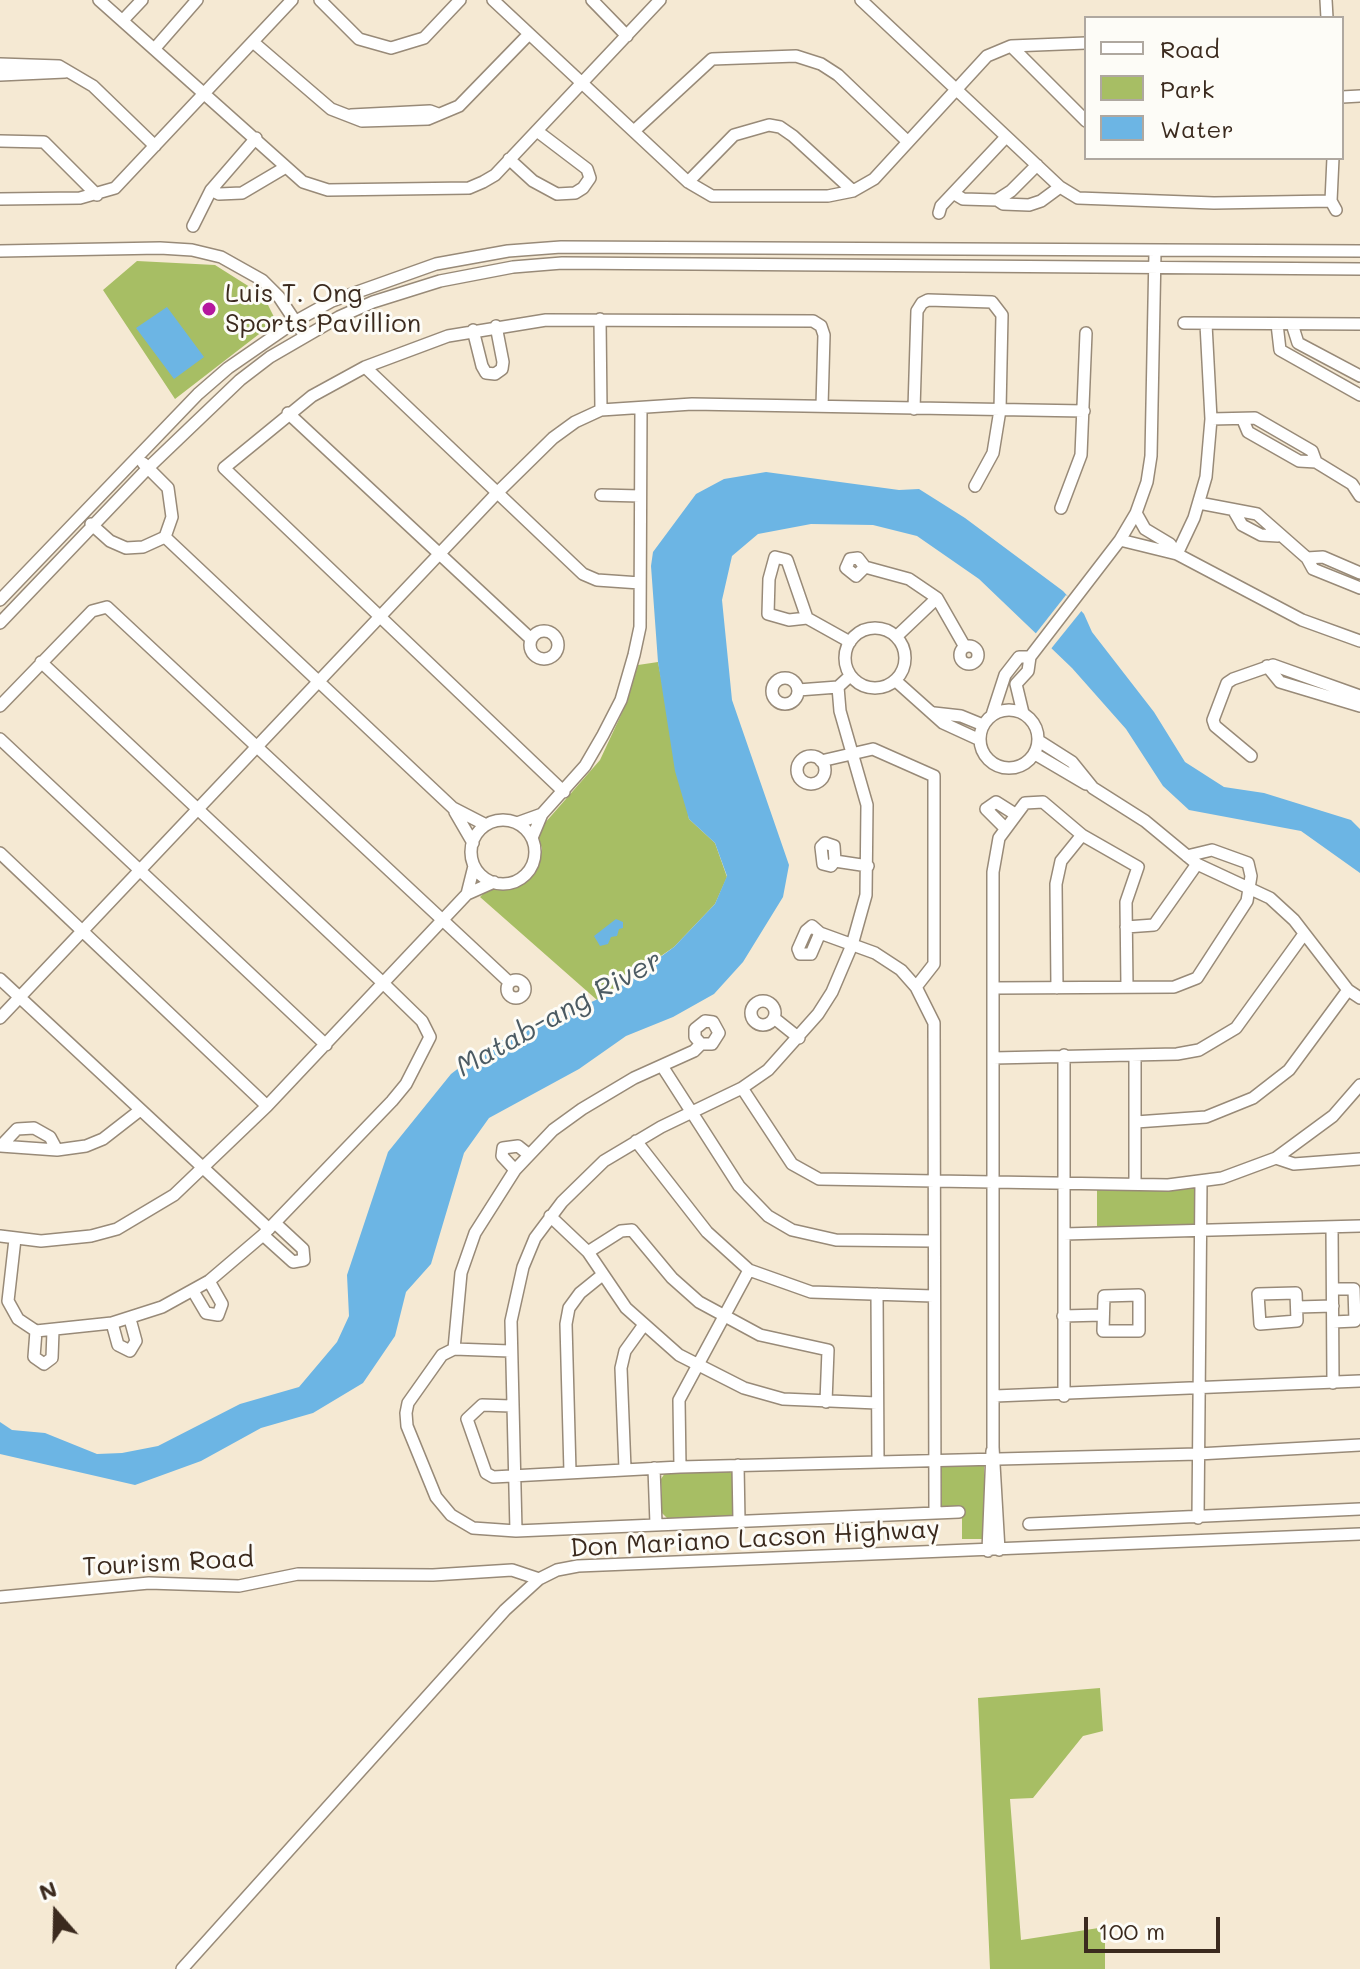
<!DOCTYPE html>
<style>
body{margin:0}
#map{position:relative;width:1360px;height:1969px;overflow:hidden;background:#f5e9d3;font-family:Mali,sans-serif}
canvas{display:block}
.legend{position:absolute;left:1084px;top:16px;width:260px;height:144px;box-sizing:border-box;background:#fdfcf7;border:2px solid #afa8a0;margin:0;padding:10px 14px;list-style:none;font-size:24px;color:#3b2a1e}
.legend li{display:flex;align-items:center;gap:16px;height:40px}
.legend b{width:40px;border:2px solid #afa8a0}
.north{position:absolute;left:16px;top:1873px;width:80px;height:80px;-webkit-text-stroke:6px #fdfcf7;paint-order:stroke;rotate:340deg;font-size:22px;font-weight:700;line-height:32px;text-align:center;color:#3b2a1e}
.north::after{content:'';display:block;margin:auto;width:28px;height:36px;background:#3b2a1e;clip-path:polygon(50% 0,100% 100%,50% 72%,0 100%)}
.scale{position:absolute;left:1084px;top:1917px;width:136px;height:36px;box-sizing:border-box;border:4px solid #3b2a1e;border-top:0;padding-left:10px;font-size:24px;line-height:28px;white-space:nowrap;color:#3b2a1e;-webkit-text-stroke:6px #fdfcf7;paint-order:stroke}
</style>
<div id="map">
<canvas width="1360" height="1969"></canvas>
<ul class="legend">
<li><b style="height:10px;background:#fff"></b>Road</li>
<li><b style="height:22px;background:#a7be64"></b>Park</li>
<li><b style="height:22px;background:#6cb5e4"></b>Water</li>
</ul>
<div class="north">N</div>
<div class="scale">100 m</div>
</div>
<script>
const ctx = document.querySelector('canvas').getContext('2d');
ctx.lineJoin = 'round';
function fill(path, color) { ctx.fillStyle = color; ctx.fill(path, 'evenodd'); }
const shape = rows => new Path2D(rows.map(r => 'M' + r).join(''));
function stroke(path, color, width, dash) { ctx.strokeStyle = color; ctx.lineWidth = width; ctx.lineCap = dash ? 'butt' : 'round'; ctx.setLineDash(dash || []); ctx.stroke(path); }
function drawText(font, color, halo, rows, align = 'center') {
  ctx.font = font + ' Mali,sans-serif'; ctx.lineWidth = 6; ctx.setLineDash([]); ctx.textBaseline = 'middle'; ctx.strokeStyle = halo; ctx.fillStyle = color; for (const [text, x, y, turn = 0] of rows) {
    ctx.save(); ctx.translate(x, y); ctx.rotate((+turn || 0) * Math.PI / 180); ctx.textAlign = isNaN(turn) ? turn : align; if (halo) ctx.strokeText(text, 0, 0); ctx.fillText(text, 0, 0); ctx.restore();
  }
}
fill(shape([
 [137,261,215,265,253,289,268,305,276,321,175,399,103,290],
 [658,662,689,819,715,843,727,877,715,904,674,947,597,1000,480,897,491,886,510,888,523,884,535,874,542,849,537,832,600,760,627,702,638,665],
 [1194,1189,1194,1227,1097,1226,1097,1190],
 [984,1463,985,1539,962,1539,962,1506,942,1506,941,1465],
 [730,1472,735,1476,735,1510,731,1516,667,1518,662,1513,661,1479,665,1473],
 [1100,1688,1103,1731,1083,1736,1033,1798,1010,1799,1021,1940,1105,1927,1105,1969,990,1969,978,1698]
]), '#a7be64');
fill(shape([
 [167,307,204,357,174,379,136,328],
 [766,472,899,490,919,489,965,518,1063,591,1084,614,1092,632,1154,712,1185,762,1224,787,1264,793,1351,820,1360,829,1360,873,1301,831,1189,810,1163,786,1126,729,1072,668,979,579,917,536,873,525,811,524,758,534,732,556,722,600,732,700,789,865,783,897,743,962,714,994,673,1017,626,1036,579,1069,489,1118,464,1153,431,1264,406,1292,395,1336,363,1383,313,1413,261,1428,201,1461,135,1485,0,1454,0,1422,12,1430,45,1433,97,1454,122,1453,158,1446,240,1404,299,1387,337,1342,349,1316,347,1275,388,1152,451,1074,486,1047,610,994,674,947,715,904,727,876,715,843,689,819,675,771,658,662,651,566,653,552,696,494,724,479],
 [616,919,623,922,623,928,619,929,617,936,611,937,608,944,600,946,594,936]
]), '#6cb5e4');
fill(shape([
 [1066,595,1083,609,1050,650,1033,637]
]), '#f5e9d3');
const minor = shape([
 [99,0,303,182,328,190,469,188,483,182,495,175,660,0],
 [320,0,359,39,391,48,424,38,460,0],
 [493,0,688,182,712,196,828,196,853,191,874,179,987,56,1011,46,1086,43],
 [592,0,627,36],
 [861,0,1060,187,1078,198,1214,203,1331,201],
 [1326,0,1327,18],
 [124,19,142,0],
 [253,42,331,109,362,121,428,119,459,106,529,34],
 [1011,46,1086,121],
 [156,47,197,0],
 [0,64,59,66,93,86,155,146],
 [0,75,65,72],
 [1342,97,1360,96],
 [351,115,430,111,438,114],
 [634,131,712,59,796,56,821,64,838,75,907,141],
 [0,141,44,142,97,195],
 [1333,158,1331,201,1336,210],
 [509,159,533,181,557,194,575,193,583,188,590,178,587,169,537,131],
 [688,182,734,135,769,125,780,127,793,136,853,191],
 [211,190,219,194,242,193,286,167],
 [953,193,963,199,997,200,1011,191,1037,165],
 [0,199,80,198,115,188,292,0],
 [997,200,1003,204,1029,205,1041,201,1060,187],
 [939,213,941,206,1006,137],
 [193,226,211,190,256,138],
 [0,251,160,248,192,250,221,257,262,280,279,297,305,336],
 [600,319,601,410],
 [1184,323,1360,324],
 [1277,324,1280,350,1360,395],
 [1292,324,1298,343,1360,376],
 [473,330,482,366,486,373,495,374,502,369,503,362,496,326],
 [365,367,583,574,597,580,640,583],
 [914,409,917,311,922,303,928,300,992,302,1002,315,1000,410,993,453,975,486],
 [288,413,531,639],
 [1211,419,1255,418,1312,451,1316,462],
 [1243,420,1248,432,1299,461,1316,462,1352,484,1360,496],
 [601,495,640,496],
 [1199,503,1257,514,1307,558,1313,569,1360,588],
 [1061,508,1081,455,1086,333],
 [1234,511,1242,525,1261,535,1278,536],
 [1136,513,1145,529,1170,544,1177,554],
 [91,524,110,541,126,548,143,547,165,537,172,517,168,488,143,463],
 [165,537,453,808,486,825],
 [1120,540,1177,554,1302,620,1360,641],
 [1177,554,1194,518,1206,477,1211,419,1206,324],
 [1307,558,1323,557,1360,573],
 [865,567,856,576,846,568,850,559,858,558,865,567,909,579,937,598],
 [0,600,198,394,228,368,296,321,332,301,436,264,508,251,561,247,1360,251],
 [807,618,787,560,775,557,769,579,768,614,789,620,807,618,850,642],
 [0,623,148,468,240,380,270,357,339,317,373,302,440,281,513,267,562,263,1360,269],
 '845 658a30 30 0 1 1 60 0a30 30 0 1 1-60 0Z',
 '530 645a14 14 0 1 1 28 0a14 14 0 1 1-28 0Z',
 [897,636,937,598,965,647],
 '960 655a9 9 0 1 1 18 0a9 9 0 1 1-18 0Z',
 [1267,666,1280,682,1360,706],
 '772 691a13 13 0 1 1 26 0a13 13 0 1 1-26 0Z',
 [896,681,943,723,980,740],
 [798,690,838,687,850,676],
 [0,706,92,611,107,607,509,982],
 '980 739a29 29 0 1 1 58 0a29 29 0 1 1-58 0Z',
 [934,713,961,716,983,725],
 [1023,713,1016,684,1028,671,1030,657,1120,540,1136,513,1147,482,1151,456,1155,252],
 [992,715,1005,675,1019,657,1030,657],
 [0,739,326,1045],
 [1039,741,1072,762,1093,788,1145,821,1197,864,1270,898,1294,920,1348,990,1360,998],
 [1035,754,1086,784],
 [1251,756,1215,726,1213,720,1227,683,1233,679,1273,665,1360,696],
 '797 770a14 14 0 1 1 28 0a14 14 0 1 1-28 0Z',
 [821,761,873,749,934,776,934,964,916,987],
 [564,792,224,468,312,396,365,367,448,336,546,320,813,321,821,326,824,335,822,406],
 [455,812,473,843],
 [542,814,585,766,603,735,621,700,634,655,640,627,641,408],
 '471 852a32 32 0 1 1 64 0a32 32 0 1 1-64 0Z',
 [517,823,542,814,532,838],
 [1005,828,986,809,996,802,1015,814],
 [0,853,267,1106],
 [835,861,834,846,825,843,821,847,823,864,831,866,835,861,868,866],
 [474,866,467,894,494,882],
 [1126,927,1154,925,1197,864],
 [820,933,811,954,800,954,798,949,806,931,812,926,820,933,875,953,901,970,916,987,934,1023,935,1513],
 [0,979,269,1229],
 '507 989a9 9 0 1 1 18 0a9 9 0 1 1-18 0Z',
 [994,988,1174,987,1197,978,1247,901,1251,876,1248,863,1212,850,1187,856],
 [1057,988,1056,884,1061,861,1082,835],
 '751 1013a12 12 0 1 1 24 0a12 12 0 1 1-24 0Z',
 [0,1018,497,493,553,438,575,422,601,410,692,404,1084,411],
 [774,1018,799,1038],
 [1135,1055,1135,1184],
 [993,1058,1177,1054,1199,1050,1236,1028,1304,934],
 [662,1066,739,1186,768,1216,792,1230,836,1240,933,1241],
 [742,1088,792,1164,819,1179,1168,1185,1222,1178,1276,1158,1333,1116,1360,1085],
 [1136,1122,1206,1117,1253,1098,1289,1070,1348,990],
 [636,1141,707,1232,749,1270,811,1292,933,1296],
 [0,1146,57,1150,86,1146,103,1139,139,1111],
 [1,1146,17,1129,34,1128,50,1137,57,1150],
 [1276,1158,1294,1164,1360,1159],
 [515,1170,502,1156,503,1148,518,1146,528,1154],
 [550,1216,588,1252,626,1308,679,1355,744,1388,783,1399,877,1403],
 [1332,1227,1333,1383],
 [1064,1234,1360,1226],
 [263,1235,293,1262,304,1260,303,1249,275,1223],
 [0,1236,41,1241,91,1236,117,1229,174,1195,267,1106,467,894],
 [15,1239,8,1301,18,1319,36,1331,112,1323,162,1307,209,1281,263,1235,392,1101,406,1084,430,1037,422,1021,383,983,41,662],
 [588,1252,621,1231,632,1230,672,1278,699,1302,760,1335,828,1350,826,1402],
 [1333,1289,1354,1289,1355,1321,1333,1322],
 [193,1291,206,1313,218,1315,222,1304,209,1281],
 [877,1294,878,1461],
 [1258,1294,1296,1293,1297,1321,1260,1324,1258,1294],
 [1139,1295,1139,1331,1103,1331,1104,1296,1139,1295],
 [1297,1307,1333,1306],
 [1063,1316,1102,1315],
 [112,1323,118,1345,130,1351,136,1341,130,1319],
 [36,1331,34,1357,44,1364,52,1358,53,1331],
 [454,1349,461,1273,475,1233,515,1170,553,1130,582,1109,634,1078,694,1051,701,1044,712,1044,719,1033,713,1022,705,1021,695,1029,695,1037,701,1044],
 [510,1351,454,1349,442,1355,408,1403,406,1413,407,1426,436,1497,451,1515,473,1528,516,1531,959,1512],
 [995,1396,1360,1381],
 [1064,1396,1064,1055],
 [511,1406,482,1405,467,1419,486,1473,493,1477,680,1467,1198,1454,1360,1445],
 [738,1465,739,1521],
 [680,1467,679,1400,749,1270],
 [654,1468,656,1524],
 [625,1469,621,1368,625,1351,643,1326],
 [570,1472,566,1324,569,1308,580,1293,601,1276],
 [1198,1518,1201,1182],
 [1029,1524,1360,1509],
 [516,1531,511,1321,523,1267,535,1238,562,1202,604,1161,661,1127,742,1088,768,1070,818,1014,832,992,852,945,866,895,867,805,840,711,838,687],
 [999,1550,993,1447,993,872,999,838,1025,803,1043,802,1082,835,1138,867,1126,902,1127,987],
 [988,1551,992,1451],
 [0,1597,149,1583,239,1586,298,1574,433,1575,512,1570,539,1579],
 [182,1969,505,1610,539,1579,557,1570,578,1566,1360,1534]
]);
stroke(minor, '#988a78', 14);
stroke(minor, '#fff', 11);
for (const [x, y, r, color] of [
 [209,309,8,"#b5179e"]
]) { const dot = new Path2D(); dot.arc(x, y, r, 0, 2 * Math.PI); ctx.fillStyle = color; ctx.fill(dot); stroke(dot, '#fdfcf7', 3); }
drawText('26px', '#3b2a1e', '#fdfcf7', [
 ["Luis T. Ong",225,294],
 ["Sports Pavillion",225,324]
], 'left');
drawText('26px', '#3b2a1e', '#fdfcf7', [
 ["Don Mariano Lacson Highway",755,1539,-3],
 ["Tourism Road",168,1563,-3]
]);
drawText('italic 28px', '#4c5b63', '#fdfcf7', [
 ["Matab-ang River",559,1014,-29]
]);
</script>
